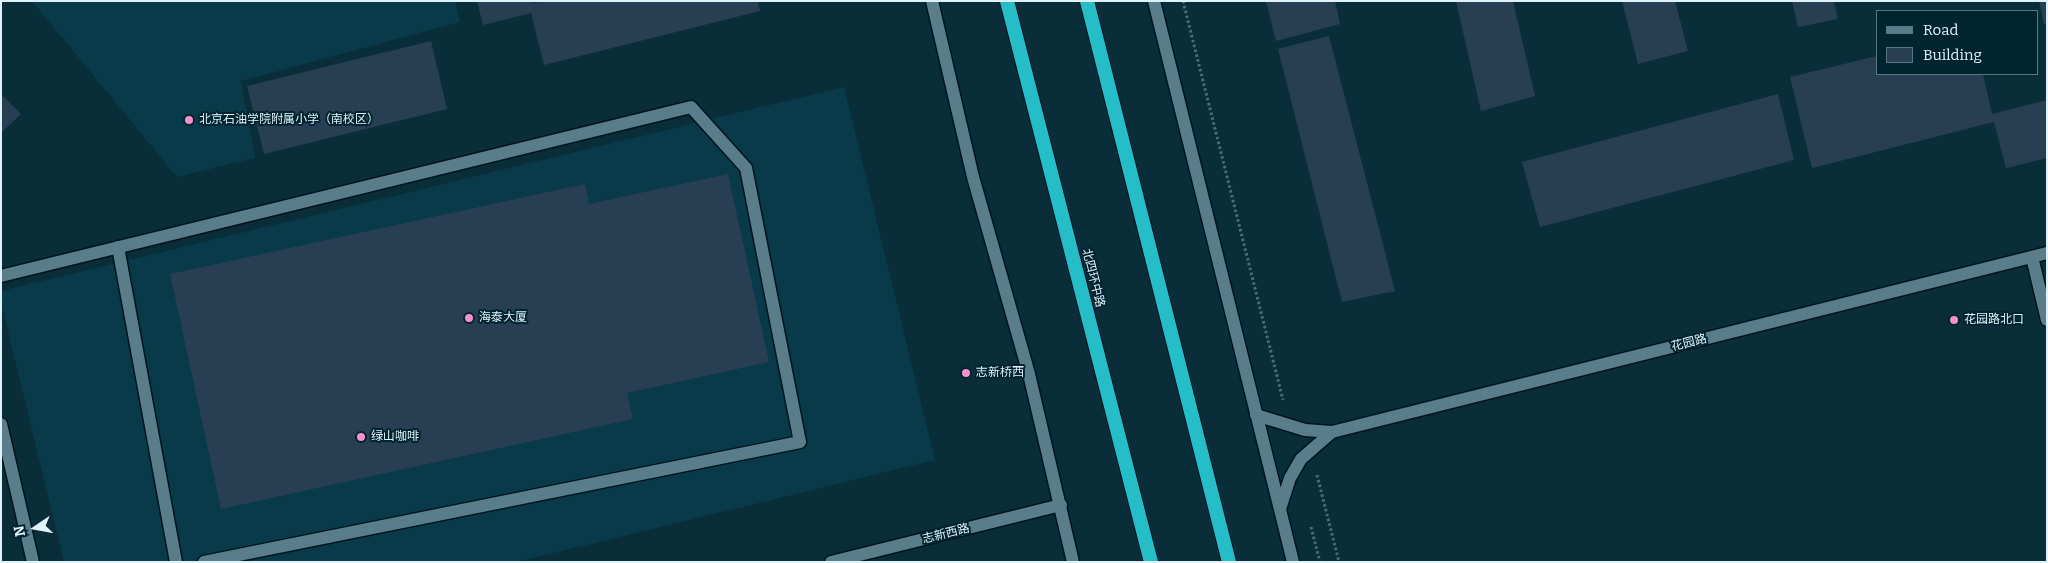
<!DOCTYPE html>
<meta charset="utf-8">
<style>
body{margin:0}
#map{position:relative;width:2048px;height:563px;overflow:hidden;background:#092e3a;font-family:Bitter,serif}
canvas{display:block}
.frame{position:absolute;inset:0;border:2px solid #dff2fa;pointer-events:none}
.legend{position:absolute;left:1876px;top:10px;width:162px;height:65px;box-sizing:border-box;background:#002430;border:1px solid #597681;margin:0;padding:6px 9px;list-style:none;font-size:15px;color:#dff2fa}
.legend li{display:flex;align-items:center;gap:10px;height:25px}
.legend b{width:25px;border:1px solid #597681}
.north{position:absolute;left:10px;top:503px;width:50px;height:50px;-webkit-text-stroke:4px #002430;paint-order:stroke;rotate:258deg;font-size:14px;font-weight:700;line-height:20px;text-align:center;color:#dff2fa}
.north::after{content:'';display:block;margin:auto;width:18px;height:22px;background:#dff2fa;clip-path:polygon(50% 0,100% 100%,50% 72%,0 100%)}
</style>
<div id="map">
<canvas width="2048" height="563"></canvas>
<div class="frame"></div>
<ul class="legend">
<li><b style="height:6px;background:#597d8b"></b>Road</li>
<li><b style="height:14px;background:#283e53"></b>Building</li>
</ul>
<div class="north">N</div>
</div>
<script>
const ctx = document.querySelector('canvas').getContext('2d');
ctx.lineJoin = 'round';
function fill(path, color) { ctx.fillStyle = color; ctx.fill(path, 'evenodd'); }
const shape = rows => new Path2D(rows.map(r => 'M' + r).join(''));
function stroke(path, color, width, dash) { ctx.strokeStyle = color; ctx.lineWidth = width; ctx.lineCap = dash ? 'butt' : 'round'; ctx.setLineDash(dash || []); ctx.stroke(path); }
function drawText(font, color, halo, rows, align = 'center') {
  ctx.font = font + ' Bitter,"Noto Sans SC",serif'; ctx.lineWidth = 4; ctx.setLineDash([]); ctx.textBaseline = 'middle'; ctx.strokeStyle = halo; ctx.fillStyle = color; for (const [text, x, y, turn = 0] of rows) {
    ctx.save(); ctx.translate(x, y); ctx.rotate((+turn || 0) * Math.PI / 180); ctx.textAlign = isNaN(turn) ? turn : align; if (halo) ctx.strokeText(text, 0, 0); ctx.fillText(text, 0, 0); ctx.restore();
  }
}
fill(shape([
 [32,1,455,1,460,22,241,81,255,158,177,177],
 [844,87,935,460,517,562,64,562,1,302,1,291]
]), '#083a4a');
fill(shape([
 [477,1,534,1,534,3,542,1,758,1,760,11,544,65,531,13,483,25],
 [1266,1,1335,1,1340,24,1276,41],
 [1456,1,1513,1,1535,96,1481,111],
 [1622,1,1675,1,1688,51,1638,64],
 [1792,1,1834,1,1838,19,1798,27],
 [2039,1,2047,1,2047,24,2044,24],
 [1329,36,1395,291,1342,302,1278,49],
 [431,41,447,109,264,154,247,86],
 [1877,56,1877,74,1983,74,1992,114,2047,100,2047,158,2006,168,1994,122,1812,168,1790,77],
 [1,94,21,114,1,133],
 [1778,94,1794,160,1540,227,1522,162],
 [728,174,769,362,627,393,633,419,221,509,170,274,585,184,589,204]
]), '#283e53');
const minor = shape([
 [118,247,176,562],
 [2032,257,2047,320],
 [1,276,691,107,746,168,800,442,204,562],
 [1,424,33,562]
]);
const tertiary = shape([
 [932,1,973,177,1029,374,1073,562],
 [1154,1,1293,562],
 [1256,415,1305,430,1332,432,2047,253],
 [1280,509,1290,478,1301,459,1332,432],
 [831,562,1061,505]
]);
const trunk = shape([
 [1007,1,1151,562],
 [1087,1,1229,562]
]);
stroke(minor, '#00151e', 15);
stroke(tertiary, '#00151e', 15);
stroke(trunk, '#00151e', 16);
stroke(shape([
 [1183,1,1283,400],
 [1317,475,1339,562],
 [1311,527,1320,562]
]), '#4c6c76', 3, [2.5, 2.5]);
stroke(minor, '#597d8b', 12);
stroke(tertiary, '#597d8b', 12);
stroke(trunk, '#24bdc8', 14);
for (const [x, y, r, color] of [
 [189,120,5,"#f790cd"],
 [469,318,5,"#f790cd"],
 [1954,320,5,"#f790cd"],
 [966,373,5,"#f790cd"],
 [361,437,5,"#f790cd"]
]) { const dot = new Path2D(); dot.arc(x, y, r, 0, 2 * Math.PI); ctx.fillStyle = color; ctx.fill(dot); stroke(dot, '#002430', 2); }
drawText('12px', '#dff2fa', '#002430', [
 ["北京石油学院附属小学（南校区）",199,120],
 ["海泰大厦",479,318],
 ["花园路北口",1964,320],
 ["志新桥西",976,373],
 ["绿山咖啡",371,437]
], 'left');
drawText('12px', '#dff2fa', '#002430', [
 ["北四环中路",1093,278,76],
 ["花园路",1689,343,-14],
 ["志新西路",946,534,-14]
]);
</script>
